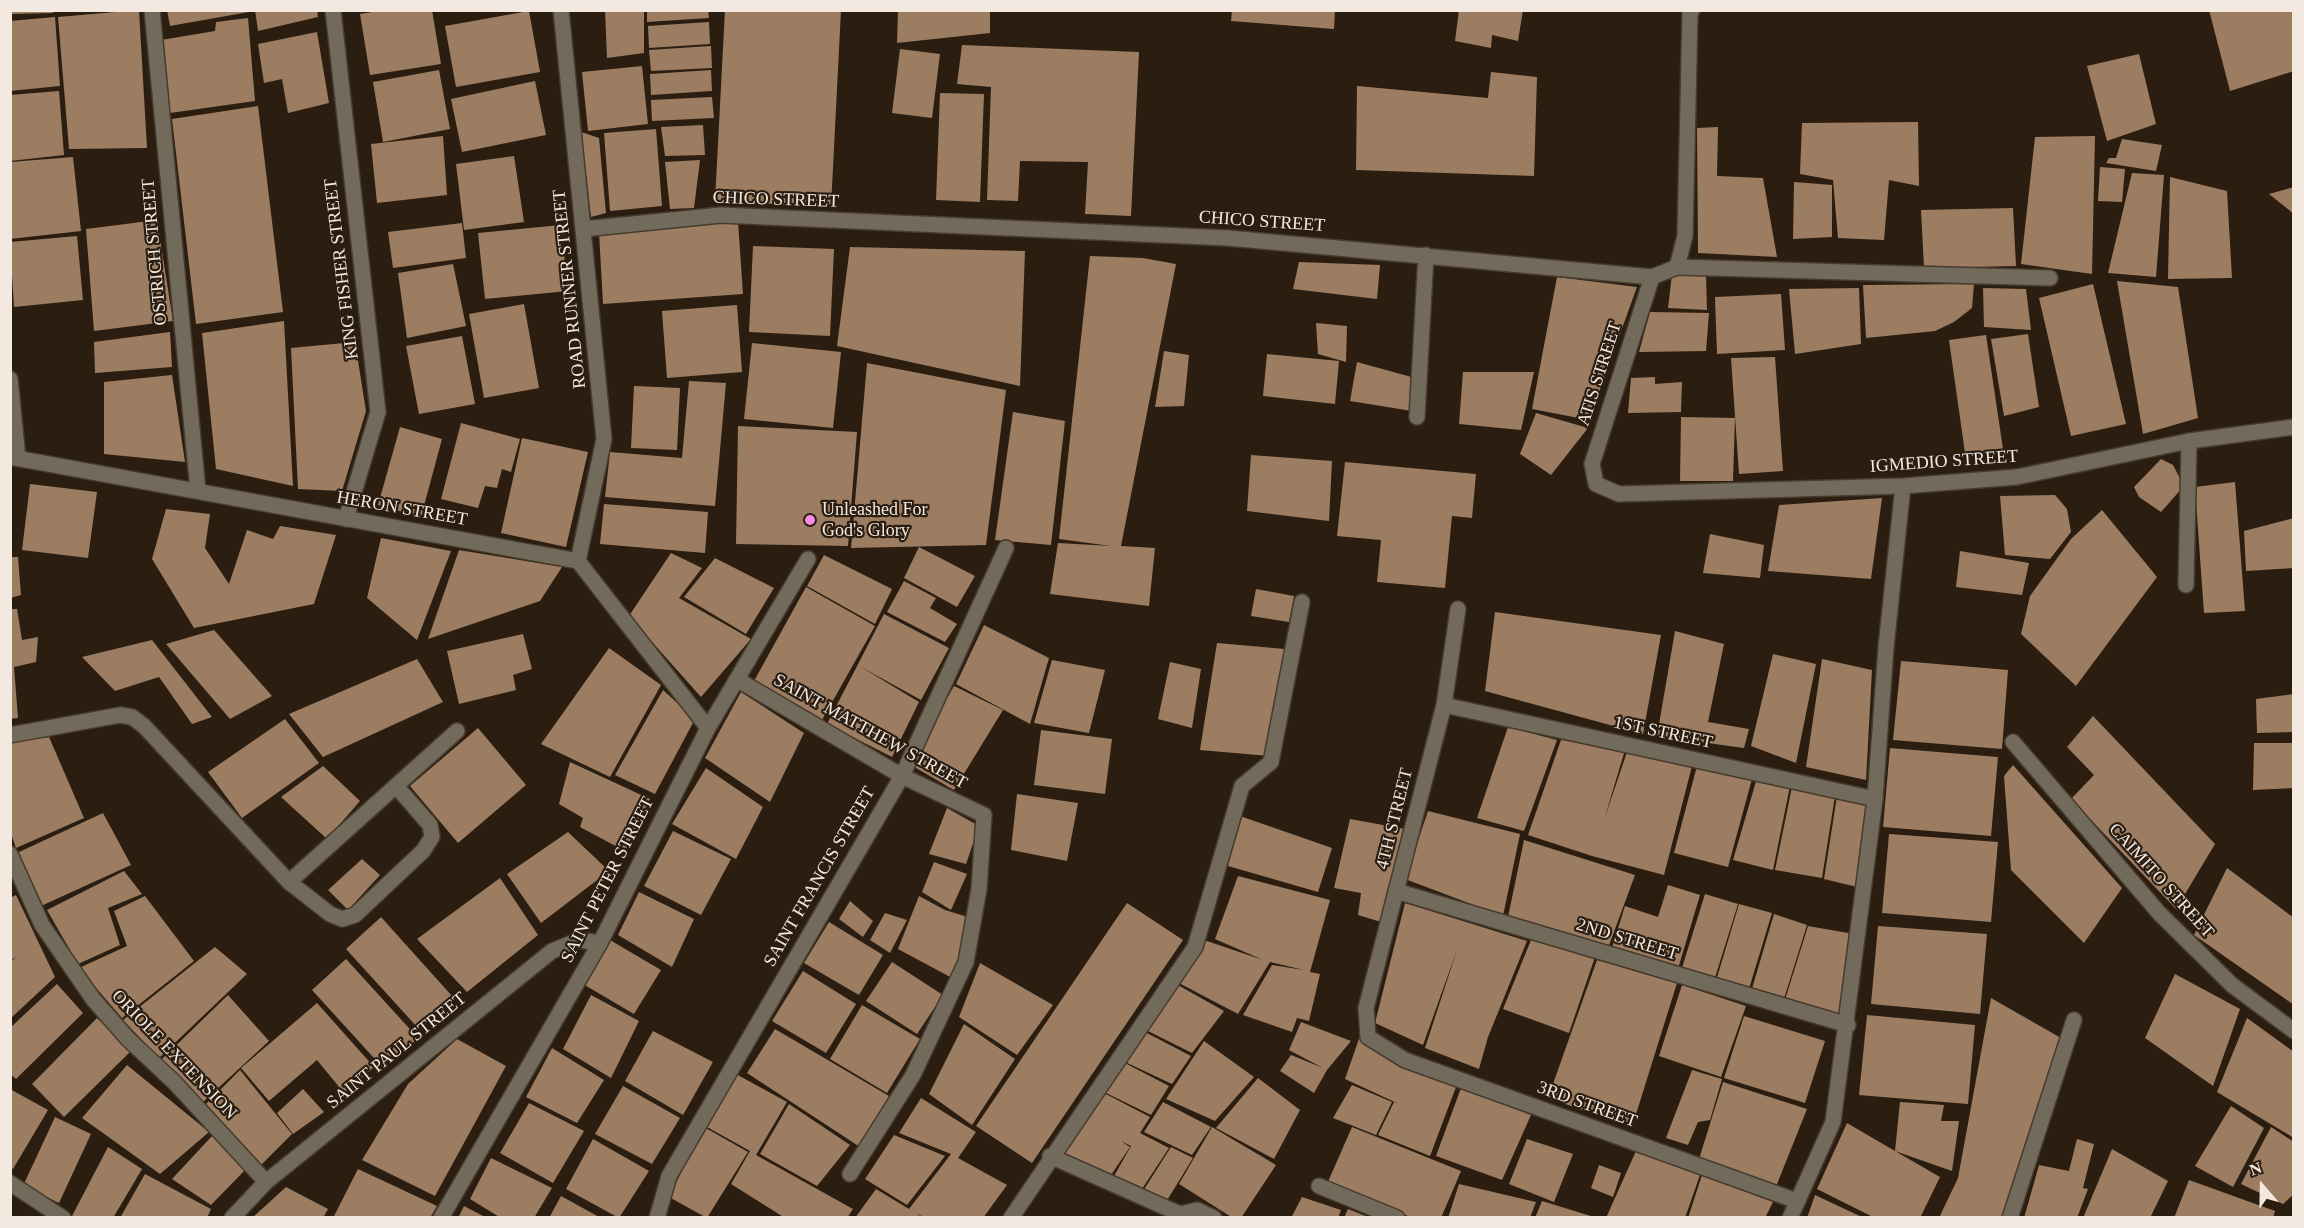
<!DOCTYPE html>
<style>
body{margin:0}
#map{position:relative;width:2304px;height:1228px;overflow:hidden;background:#2b1e11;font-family:"Times New Roman",serif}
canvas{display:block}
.frame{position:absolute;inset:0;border:12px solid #f3e9e1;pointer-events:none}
.north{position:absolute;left:2232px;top:1156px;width:60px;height:60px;-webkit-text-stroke:4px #2b1e11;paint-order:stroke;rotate:340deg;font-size:16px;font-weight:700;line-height:24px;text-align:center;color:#f3e9e1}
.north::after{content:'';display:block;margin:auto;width:21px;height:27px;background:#f3e9e1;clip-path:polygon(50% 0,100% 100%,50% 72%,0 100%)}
</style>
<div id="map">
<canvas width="2304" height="1228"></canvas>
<div class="frame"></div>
<div class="north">N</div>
</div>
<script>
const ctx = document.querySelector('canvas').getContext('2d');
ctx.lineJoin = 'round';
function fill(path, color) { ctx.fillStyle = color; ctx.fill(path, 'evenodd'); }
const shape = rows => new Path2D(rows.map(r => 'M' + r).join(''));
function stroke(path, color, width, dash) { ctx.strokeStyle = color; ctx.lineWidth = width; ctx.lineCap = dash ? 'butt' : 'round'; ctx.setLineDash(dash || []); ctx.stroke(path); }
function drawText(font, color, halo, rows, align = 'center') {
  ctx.font = font + ' "Times New Roman",serif'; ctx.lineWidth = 4.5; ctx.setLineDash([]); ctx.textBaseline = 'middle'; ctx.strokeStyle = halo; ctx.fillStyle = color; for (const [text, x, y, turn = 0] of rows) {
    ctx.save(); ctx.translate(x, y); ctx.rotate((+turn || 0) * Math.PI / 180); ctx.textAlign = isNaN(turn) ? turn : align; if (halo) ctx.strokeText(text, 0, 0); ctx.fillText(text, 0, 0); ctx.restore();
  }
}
fill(shape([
 [10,10,53,10,53,13,10,14],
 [139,10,147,148,69,149,58,17],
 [167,10,249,10,249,12,170,26],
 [255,10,317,10,318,17,258,31],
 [384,10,432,10,441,64,370,75,360,14],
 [605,10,644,10,644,53,607,58],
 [647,10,708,10,709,18,647,22],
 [725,10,841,10,831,207,715,201],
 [898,10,990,10,990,33,897,43],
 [1232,10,1335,10,1334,29,1231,21],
 [1459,10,1523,10,1518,41,1492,35,1491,48,1455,41],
 [2209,10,2294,10,2294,71,2230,91],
 [529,11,540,72,456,87,445,26],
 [55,17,60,86,10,91,10,21],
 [248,18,255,101,170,113,161,40,215,31,216,22],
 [709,22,710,44,649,48,648,26],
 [317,32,329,103,288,113,282,79,264,83,258,44],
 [962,45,1139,52,1131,216,1085,214,1088,162,1020,161,1018,201,987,200,991,87,957,84],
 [711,46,712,68,651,71,649,50],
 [900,49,940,54,932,118,892,113],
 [2139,54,2156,124,2107,141,2087,66],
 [642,66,648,124,588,131,582,72],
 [439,70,450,129,383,142,373,82],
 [711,70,712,91,651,95,650,74],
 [1491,72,1537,77,1534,176,1356,170,1357,86,1488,98],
 [535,81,546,135,462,152,451,99],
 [59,91,64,155,10,161,10,95],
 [940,93,984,94,980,202,936,200],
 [712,97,714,118,652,121,651,100],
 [258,106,283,312,196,324,172,119],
 [1918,122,1919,186,1889,180,1884,240,1838,238,1833,180,1800,174,1802,123],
 [703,125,705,155,665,156,661,127],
 [1718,127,1717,176,1763,178,1777,257,1698,253,1697,128],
 [656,129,662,206,610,211,604,133],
 [581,132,599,138,606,213,591,217],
 [443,136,447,195,377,203,371,144],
 [2095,136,2092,274,2021,264,2035,137],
 [2122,139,2162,145,2156,171,2106,163,2109,158,2116,158],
 [514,156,524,222,464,230,456,164],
 [73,157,81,231,10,239,10,162],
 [700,160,694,208,670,209,665,162],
 [2100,167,2125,169,2122,202,2098,201],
 [2132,173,2164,175,2156,277,2108,273],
 [2170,177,2227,191,2232,278,2168,279],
 [1794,182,1832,185,1832,237,1793,239],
 [2294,187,2294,214,2269,194],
 [2013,208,2016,266,1924,268,1921,210],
 [157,220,173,321,94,331,86,229],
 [738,222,743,294,603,304,599,232],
 [462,223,466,258,393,268,388,232],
 [561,225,568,291,485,299,478,233],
 [77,236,83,300,14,307,10,242],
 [753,246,834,249,830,336,749,332],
 [850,247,1025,251,1020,386,837,346],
 [1090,256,1143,258,1176,264,1121,546,1155,548,1149,606,1050,594,1058,543,1111,546,1059,539],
 [1299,262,1380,265,1377,299,1293,289],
 [453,264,466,326,407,338,398,273],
 [1672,274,1706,276,1707,310,1668,308],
 [1557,277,1637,287,1589,420,1532,409],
 [2117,281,2178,287,2198,418,2143,434],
 [1974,284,1972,308,1954,322,1935,331,1866,338,1863,285],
 [2093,284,2126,424,2071,436,2039,298],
 [1859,288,1861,344,1795,354,1789,289],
 [1983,288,2026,289,2031,330,1984,327],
 [1781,294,1785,350,1717,354,1715,297],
 [524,304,539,388,484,398,469,314],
 [737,305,742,372,667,378,662,311],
 [1650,312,1709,313,1706,351,1639,352],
 [284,321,293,486,216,469,202,333],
 [1316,323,1347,326,1346,362,1318,354],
 [170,332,172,367,95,373,94,342],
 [2028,334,2039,407,2004,416,1991,339],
 [1986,335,2003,449,1965,453,1949,340],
 [462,336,475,404,419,414,406,346],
 [355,342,366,411,342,491,298,489,291,348],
 [752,343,841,352,833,428,744,419],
 [1164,351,1189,355,1184,406,1155,407],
 [1267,354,1339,361,1335,404,1263,396],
 [1775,357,1783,471,1739,474,1731,358],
 [1357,362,1415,378,1412,411,1350,401],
 [867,363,1006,390,986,545,851,548],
 [1463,372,1534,372,1521,430,1459,424],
 [172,375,185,462,104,454,104,382],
 [1655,377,1655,384,1682,382,1681,412,1628,413,1631,378],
 [689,381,726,383,715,506,605,497,610,452,682,458],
 [634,386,680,388,677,450,631,448],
 [1013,412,1065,421,1051,545,995,540],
 [1536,413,1588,428,1551,475,1520,454],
 [1681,417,1735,418,1733,481,1680,481],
 [461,423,520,439,511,472,502,469,497,488,485,486,478,508,441,499],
 [738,426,857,432,848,546,736,544],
 [400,427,442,439,421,517,378,505],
 [522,438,588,452,566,547,501,533],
 [1251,455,1332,461,1329,521,1247,511],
 [2161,459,2173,465,2184,486,2161,512,2139,497,2134,487],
 [1345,462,1476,474,1472,518,1452,516,1445,588,1377,582,1381,540,1337,536],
 [2235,482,2245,611,2204,613,2195,487],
 [30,484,97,492,88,558,22,550],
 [2055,495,2067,509,2071,532,2050,559,2005,555,2000,496],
 [1882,498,1871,579,1768,571,1779,505],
 [604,504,708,512,705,553,600,544],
 [166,509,210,514,205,548,229,584,247,530,273,539,280,526,336,535,314,604,194,628,152,559],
 [2102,510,2157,577,2076,686,2021,634,2030,596,2071,539],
 [2294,518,2294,568,2246,571,2244,531],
 [1710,534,1764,545,1760,578,1703,573],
 [381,538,451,551,417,640,367,598],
 [919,547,975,576,957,607,904,578],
 [459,550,562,567,540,601,428,639],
 [1960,551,2029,563,2022,595,1956,587],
 [671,553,702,568,679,598,751,639,701,697,629,616],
 [824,555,892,589,875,624,807,586],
 [10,557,18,557,21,595,10,598],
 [715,558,774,588,746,634,684,597],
 [904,581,936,598,930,608,957,624,945,642,887,612],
 [806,587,875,626,822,720,754,681],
 [1256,589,1294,596,1289,622,1251,616],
 [10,609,17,609,22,640,38,637,36,662,14,667,18,718,10,719],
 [1495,612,1661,635,1643,734,1485,691],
 [884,614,949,648,921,700,861,667,919,702,892,757,827,724],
 [984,625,1049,658,1030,724,956,684],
 [214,630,272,696,230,719,166,644],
 [1675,631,1724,644,1708,722,1749,729,1744,748,1657,736],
 [523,634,532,669,513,675,516,690,459,704,447,651],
 [152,640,212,717,192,724,159,677,115,691,82,657],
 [1217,643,1285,649,1269,756,1200,750],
 [609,648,661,685,610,777,541,744],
 [1773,654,1816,664,1796,763,1751,746],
 [417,659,443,702,323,757,289,714],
 [1822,659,1872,670,1866,780,1806,767],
 [1052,660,1105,670,1089,733,1034,723],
 [1901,661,2008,670,2002,749,1893,740],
 [1170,662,1201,669,1192,728,1158,719],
 [954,686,1003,710,954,790,909,764],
 [663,690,695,719,655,794,615,775],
 [741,692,804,733,770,802,705,758],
 [2294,694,2294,732,2257,733,2256,699],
 [2093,716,2215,844,2176,909,2071,799,2094,775,2067,747],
 [285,719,319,763,242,818,208,772],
 [1508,727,1557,740,1524,831,1477,818],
 [478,728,526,785,458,843,410,786],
 [1041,730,1112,739,1105,794,1034,785],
 [49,737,84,818,16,848,10,831,10,743],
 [1561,740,1625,750,1604,820,1627,752,1692,766,1664,875,1592,856,1528,835],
 [2254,743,2294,743,2294,788,2253,790],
 [1890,748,1998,757,1991,836,1883,827],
 [570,762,650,799,625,851,580,827,583,818,559,804],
 [2013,765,2122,888,2084,943,2011,870,2004,776],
 [323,766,360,801,327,839,281,797],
 [1697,766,1752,779,1728,867,1674,853],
 [706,768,763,807,736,859,672,824],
 [1757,778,1790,786,1773,870,1733,860],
 [1792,787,1835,796,1822,878,1775,870],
 [1017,794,1078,803,1067,861,1011,850],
 [1837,796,1871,803,1857,887,1824,879],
 [947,808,979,826,966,864,929,854],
 [1428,811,1520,834,1503,916,1405,879],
 [103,813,131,865,41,906,17,853],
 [1240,816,1332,848,1318,892,1228,866],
 [1350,819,1405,829,1381,922,1358,915,1361,893,1334,888],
 [673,831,731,859,701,915,644,886],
 [568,832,609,871,541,923,507,874],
 [1889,834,1998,842,1991,922,1882,913],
 [1524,840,1635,875,1608,948,1508,917],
 [362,859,380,875,348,910,328,890],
 [934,862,967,874,951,910,922,892],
 [2227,868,2294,918,2294,1005,2194,935],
 [124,871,142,894,108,908,120,945,78,964,47,910],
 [1238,876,1330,900,1310,972,1320,974,1309,1021,1297,1018,1292,1032,1243,1015,1272,965,1304,970,1270,962,1238,1014,1177,982,1201,939,1263,960,1215,939],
 [500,878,538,935,467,992,417,939],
 [1668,885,1700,895,1677,972,1644,962,1646,953,1643,962,1611,951,1625,906,1658,917],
 [639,892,694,919,672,967,618,935],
 [1705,894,1738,904,1714,981,1681,971],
 [16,895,55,977,10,1019,10,961,18,957,10,960,10,898],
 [145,896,194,961,122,1018,79,968,127,946,114,911],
 [919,896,945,910,971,918,954,979,898,949],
 [850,901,873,921,863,937,839,919],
 [1127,903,1183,940,1032,1163,976,1126],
 [1405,903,1527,941,1488,1037,1479,1069,1425,1048,1457,950,1423,1045,1375,1023],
 [1739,904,1772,913,1748,992,1716,981],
 [885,913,907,920,890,953,870,940],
 [1774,914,1807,925,1783,1002,1751,992],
 [381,917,452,996,418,1028,346,949],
 [829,922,883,955,859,995,804,963],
 [1808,926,1854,934,1844,1020,1784,1003],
 [1878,926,1987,934,1980,1014,1871,1004],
 [610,940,661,970,634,1014,583,984],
 [1531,940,1595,957,1569,1033,1503,1009],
 [215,947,247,974,159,1058,123,1020],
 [346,959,418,1038,384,1069,312,990],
 [1597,960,1677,983,1632,1127,1548,1098],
 [892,962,943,995,917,1034,866,1001],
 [980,963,1053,1005,1017,1055,959,1017],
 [803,971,856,1004,826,1053,772,1021],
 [2175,974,2240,1009,2213,1086,2145,1038],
 [57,984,83,1013,16,1079,10,1074,10,1028],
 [1176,984,1224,1011,1192,1053,1144,1029],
 [1682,985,1746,1006,1721,1077,1659,1056],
 [228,995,269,1041,203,1102,161,1060],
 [591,995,639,1021,611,1078,563,1049],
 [1991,998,2061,1038,2004,1218,1939,1218,1958,1178],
 [317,1003,374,1067,344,1093,317,1060,269,1101,241,1068],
 [862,1005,920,1039,887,1093,830,1059],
 [1867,1015,1975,1025,1968,1104,1859,1095],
 [1744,1016,1825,1041,1805,1103,1724,1078],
 [97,1018,131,1051,64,1117,32,1084],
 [2247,1018,2294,1052,2294,1138,2217,1092],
 [1301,1022,1351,1041,1327,1070,1314,1093,1280,1071,1291,1055,1323,1068,1289,1050],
 [964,1024,1015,1059,972,1125,929,1094],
 [775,1029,889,1096,860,1147,747,1073],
 [653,1031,713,1062,683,1115,625,1081],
 [1143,1031,1191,1056,1172,1084,1123,1061],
 [1360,1036,1456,1087,1430,1156,1378,1135,1394,1102,1399,1104,1345,1079],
 [457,1039,506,1066,435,1196,362,1160,408,1084],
 [1204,1041,1254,1077,1215,1121,1166,1099],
 [552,1048,604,1080,577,1123,526,1097],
 [1121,1061,1169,1086,1151,1115,1102,1091],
 [127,1065,209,1132,160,1174,82,1118],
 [240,1070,292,1134,260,1166,206,1104],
 [1692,1070,1722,1079,1710,1120,1698,1122,1688,1145,1666,1138],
 [736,1074,787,1102,756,1155,853,1209,847,1218,785,1218,731,1184,750,1151,707,1127],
 [1258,1078,1300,1110,1274,1159,1216,1128],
 [1723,1082,1807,1109,1775,1189,1699,1159],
 [1352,1085,1392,1102,1376,1135,1333,1118],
 [623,1086,680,1118,652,1164,595,1134],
 [1461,1088,1531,1115,1502,1180,1436,1156],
 [10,1089,48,1110,13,1169,10,1167],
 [303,1089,324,1112,293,1134,277,1113],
 [1102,1092,1150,1117,1140,1133,1169,1148,1142,1189,1114,1176,1131,1146,1121,1141,1130,1147,1111,1175,1062,1152],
 [921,1098,976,1132,958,1158,1007,1185,983,1218,925,1218,916,1213,923,1218,855,1218,876,1189,909,1209,951,1154,899,1133],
 [1163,1102,1211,1127,1192,1155,1144,1132],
 [1900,1102,1944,1105,1941,1121,1959,1121,1952,1171,1895,1151,1940,1177,1920,1218,1875,1218,1817,1189,1847,1123,1895,1151],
 [529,1103,584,1131,553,1183,500,1153],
 [789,1104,850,1145,817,1186,760,1154],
 [2231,1106,2264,1128,2233,1187,2195,1166],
 [55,1117,91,1134,59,1203,23,1186],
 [704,1127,748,1152,707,1218,669,1197],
 [1212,1127,1276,1165,1241,1218,1233,1218,1179,1184],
 [1352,1127,1461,1171,1441,1218,1413,1218,1327,1184],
 [2271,1127,2294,1142,2294,1194,2283,1204,2241,1184],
 [894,1135,945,1156,907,1205,865,1179],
 [212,1136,246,1169,211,1205,172,1179],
 [593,1139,649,1171,619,1218,566,1189],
 [1527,1139,1573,1154,1554,1202,1509,1184],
 [2077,1139,2094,1144,2083,1188,2088,1189,2077,1218,2024,1218,2039,1165,2069,1171],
 [108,1147,142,1169,113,1218,75,1218,72,1216],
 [1171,1147,1193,1158,1166,1202,1143,1191],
 [2112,1149,2168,1181,2150,1218,2083,1218],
 [1636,1151,1701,1172,1685,1218,1606,1218],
 [491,1158,552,1188,534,1218,501,1218,470,1199],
 [1599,1165,1621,1173,1613,1197,1591,1188],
 [358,1169,437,1206,430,1218,333,1218],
 [145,1174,211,1209,207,1218,120,1218],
 [1702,1175,1773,1202,1765,1218,1688,1218],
 [2189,1180,2275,1211,2273,1218,2174,1218],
 [1459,1184,1536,1202,1530,1218,1448,1218],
 [286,1187,328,1209,323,1218,252,1218],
 [1815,1195,1864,1218,1807,1218],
 [561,1196,601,1218,549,1218],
 [1302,1197,1341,1210,1338,1218,1291,1218],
 [1542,1201,1594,1217,1594,1218,1535,1218],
 [464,1206,487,1218,458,1218],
 [1348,1209,1368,1217,1368,1218,1344,1218]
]), '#9c7d62');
const minor = shape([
 [152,10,198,491],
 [333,10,378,412,346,519],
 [561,10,604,439,578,561],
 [583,229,721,215,1228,238,1652,277,1677,267,2050,278],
 [1677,267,1685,236,1690,14,1692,10],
 [1652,277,1592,464,1596,484,1619,494,1903,486,2017,477,2189,441,2294,427],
 [10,379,18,458],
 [1417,417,1426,255],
 [10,457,578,561,708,728],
 [2186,585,2189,441],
 [1458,609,1444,705,1366,1008,1368,1037,1405,1060,1797,1201],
 [738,680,902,776,984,815,979,889,966,962,913,1075,850,1174],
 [1444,705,1875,799],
 [10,735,120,715,132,717,144,726,289,882,330,914,342,919,355,915,423,851,432,837,430,825,396,786],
 [2013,742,2159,913,2232,985,2294,1031],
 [10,854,42,925,93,999,128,1039,174,1082,266,1182],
 [289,882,457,731],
 [1396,891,1848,1025],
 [1050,1156,1180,1214,1197,1210,1214,1218],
 [10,1183,63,1218],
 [1319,1186,1397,1218],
 [232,1218,266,1182,552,951,579,940,600,943],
 [441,1218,600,943,708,728,808,559],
 [657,1218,669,1176,902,776,1006,548],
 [1011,1218,1195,947,1242,786,1271,762,1302,602],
 [1790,1218,1833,1122,1875,799,1886,647,1903,486],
 [2010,1218,2074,1020]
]);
stroke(minor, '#473a2e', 18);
stroke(minor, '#726b5c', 15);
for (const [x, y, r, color] of [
 [810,520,6,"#f888ea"]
]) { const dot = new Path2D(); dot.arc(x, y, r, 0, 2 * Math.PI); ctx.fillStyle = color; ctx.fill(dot); stroke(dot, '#2b1e11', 2); }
drawText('18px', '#f3e9e1', '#2b1e11', [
 ["CHICO STREET",776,200,2],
 ["CHICO STREET",1262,222,4],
 ["OSTRICH STREET",155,252,-95],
 ["KING FISHER STREET",342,269,-97],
 ["ROAD RUNNER STREET",570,289,-96],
 ["ATIS STREET",1600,374,-72],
 ["IGMEDIO STREET",1944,462,-4],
 ["HERON STREET",402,509,10],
 ["SAINT MATTHEW STREET",870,732,29],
 ["1ST STREET",1663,733,12],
 ["4TH STREET",1395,819,-76],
 ["SAINT FRANCIS STREET",820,877,-60],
 ["SAINT PETER STREET",608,880,-63],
 ["CAIMITO STREET",2161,881,48],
 ["2ND STREET",1627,940,17],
 ["SAINT PAUL STREET",397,1051,-39],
 ["ORIOLE EXTENSION",174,1055,46],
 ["3RD STREET",1587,1105,20]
]);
drawText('18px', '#f3e9e1', '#2b1e11', [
 ["Unleashed For",822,510],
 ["God's Glory",822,531]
], 'left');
</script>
